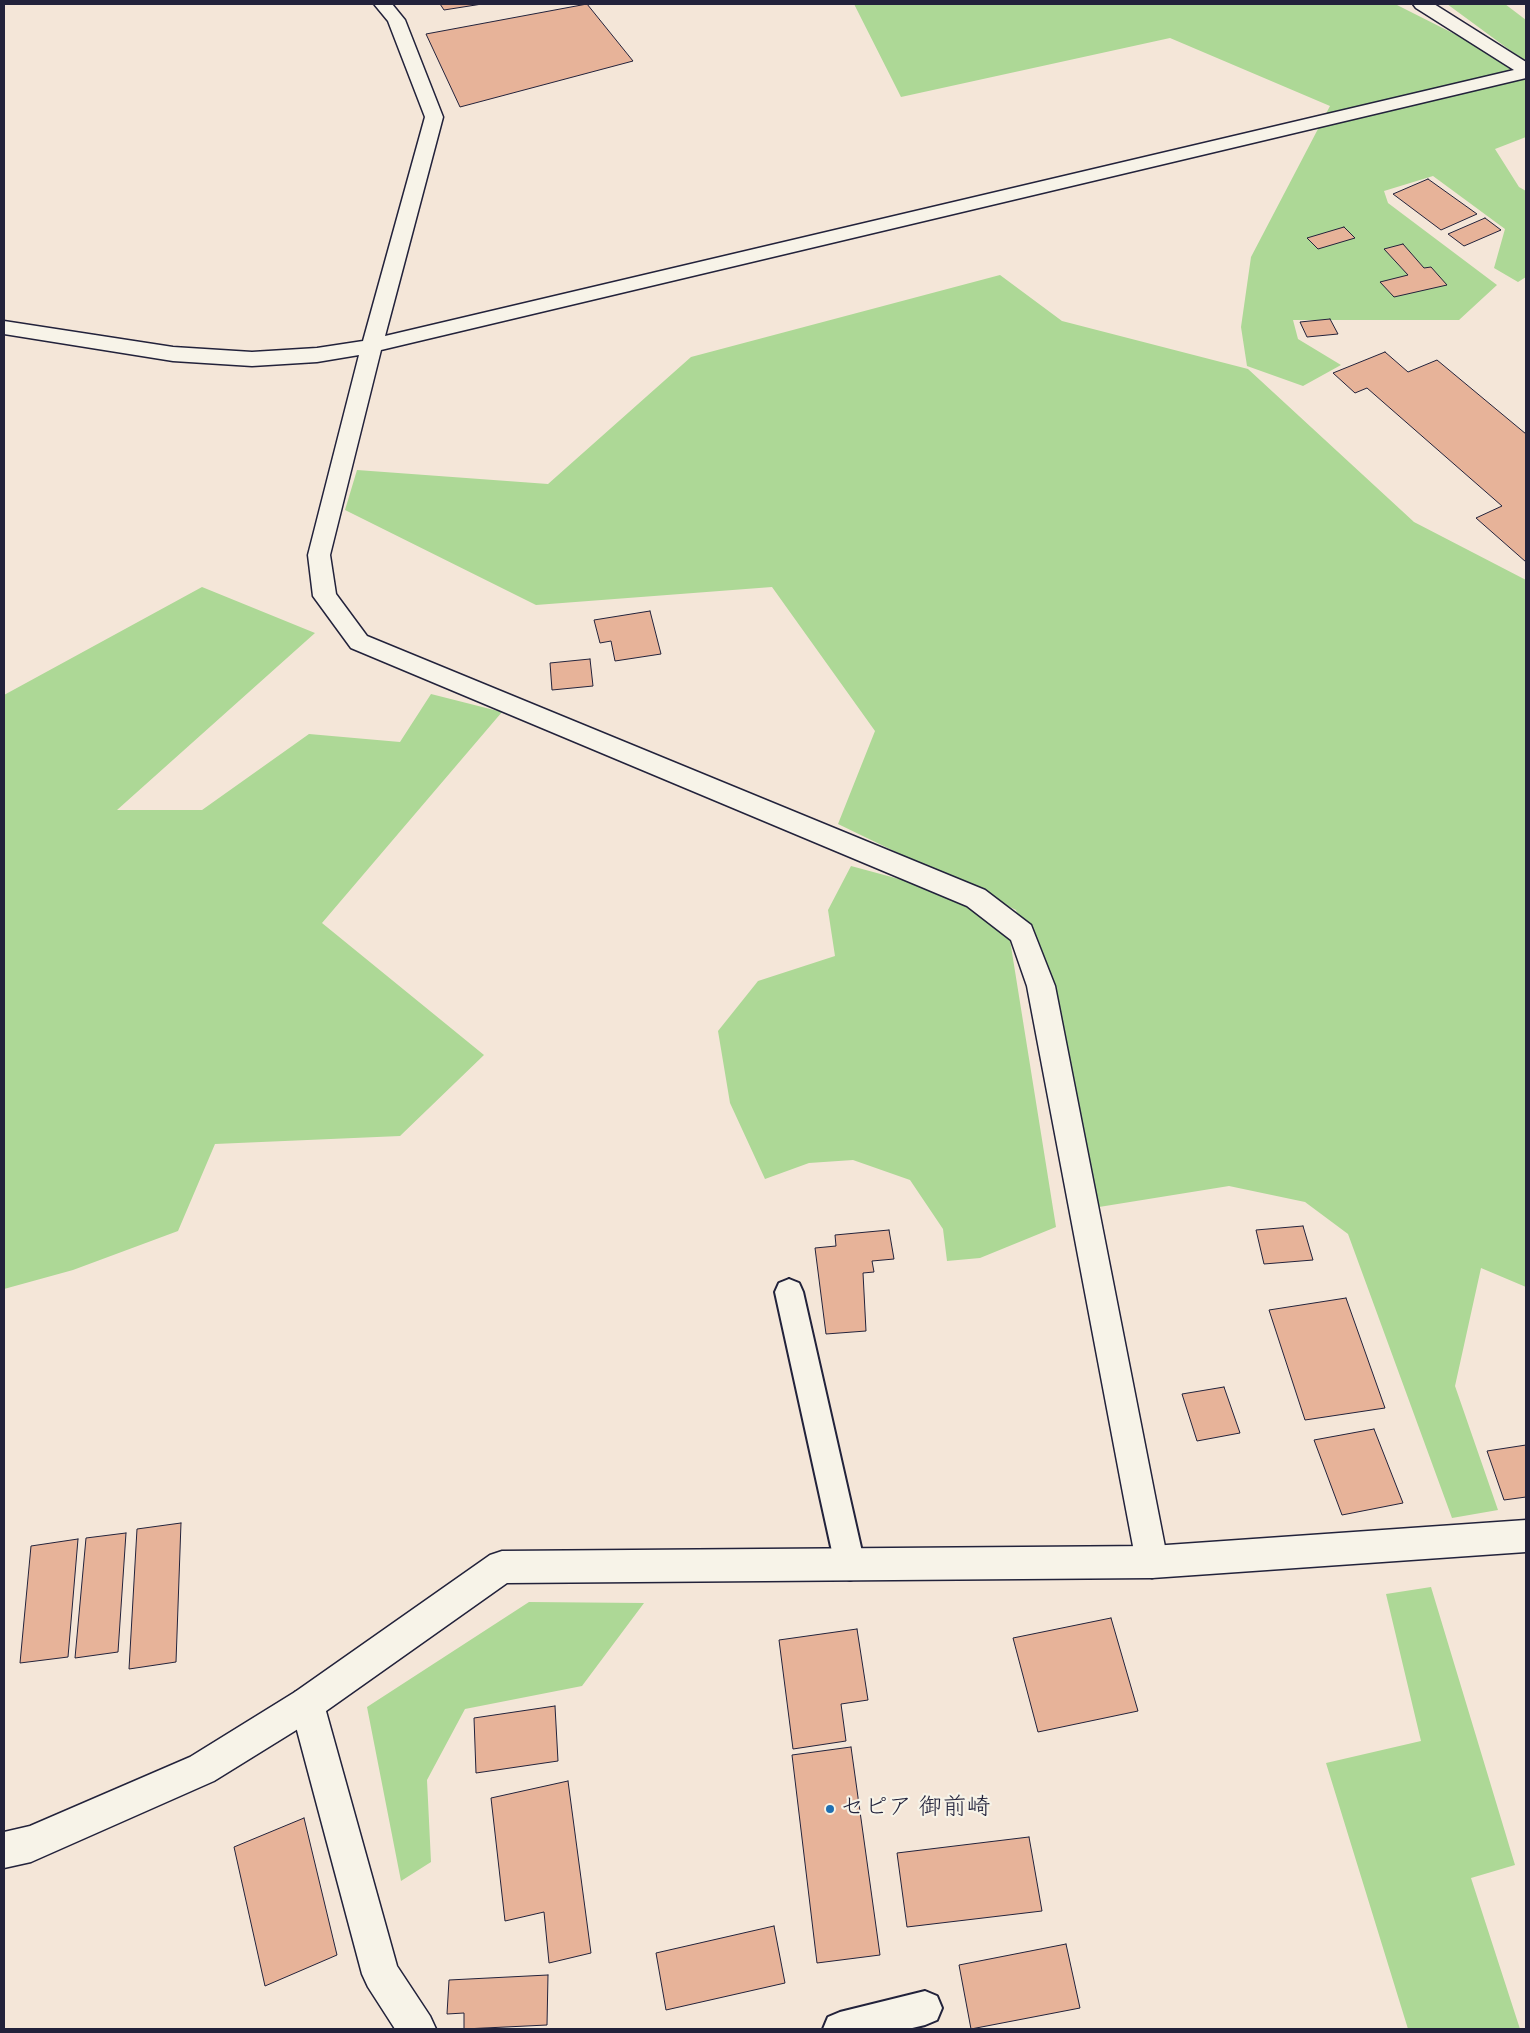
<!DOCTYPE html>
<meta charset="utf-8">
<style>
body{margin:0}
#map{position:relative;width:1530px;height:2033px;overflow:hidden;background:#f4e6d8;font-family:Mynerve,sans-serif}
canvas{display:block}
.frame{position:absolute;inset:0;border:5px solid #22223b;pointer-events:none}
</style>
<div id="map">
<canvas width="1530" height="2033"></canvas>
<div class="frame"></div>
</div>
<script>
const ctx = document.querySelector('canvas').getContext('2d');
ctx.lineJoin = 'round';
function fill(path, color) { ctx.fillStyle = color; ctx.fill(path, 'evenodd'); }
const shape = rows => new Path2D(rows.map(r => 'M' + r).join(''));
function stroke(path, color, width, dash) { ctx.strokeStyle = color; ctx.lineWidth = width; ctx.lineCap = dash ? 'butt' : 'round'; ctx.setLineDash(dash || []); ctx.stroke(path); }
function drawText(font, color, halo, rows, align = 'center') {
  ctx.font = font + ' Mynerve,"Klee One",sans-serif'; ctx.lineWidth = 4.5; ctx.setLineDash([]); ctx.textBaseline = 'middle'; ctx.strokeStyle = halo; ctx.fillStyle = color; for (const [text, x, y, turn = 0] of rows) {
    ctx.save(); ctx.translate(x, y); ctx.rotate((+turn || 0) * Math.PI / 180); ctx.textAlign = isNaN(turn) ? turn : align; if (halo) ctx.strokeText(text, 0, 0); ctx.fillText(text, 0, 0); ctx.restore();
  }
}
fill(shape([
 [854,4,1395,4,1526,70,1526,137,1495,149,1519,187,1526,191,1526,277,1518,282,1494,268,1505,229,1433,176,1384,191,1388,203,1497,285,1459,320,1293,320,1298,339,1341,365,1303,386,1247,366,1241,327,1251,257,1330,106,1170,38,901,97],
 [1447,4,1505,4,1526,20,1526,62],
 [1000,275,1062,321,1248,369,1414,522,1526,580,1526,1287,1481,1268,1455,1386,1498,1510,1452,1518,1348,1234,1305,1202,1229,1186,1099,1207,1016,910,838,824,875,731,772,587,536,605,345,510,357,470,548,484,691,357],
 [202,587,315,633,117,810,202,810,309,734,400,742,431,694,502,712,322,923,484,1055,400,1136,215,1144,178,1231,73,1270,4,1289,4,695],
 [851,866,973,899,1010,940,1056,1227,980,1258,947,1261,943,1229,910,1180,853,1160,809,1163,765,1179,730,1103,718,1031,758,981,835,956,828,910],
 [1431,1587,1515,1865,1471,1878,1520,2029,1408,2029,1326,1763,1421,1741,1386,1594],
 [529,1602,644,1603,582,1686,465,1709,427,1780,431,1862,401,1881,367,1707]
]), '#add896');
const building = shape([
 [440,4,482,4,444,10,440,4],
 [587,4,633,61,460,107,426,34,587,4],
 [1428,179,1477,214,1441,230,1393,194,1428,179],
 [1485,218,1501,230,1464,246,1448,234,1485,218],
 [1344,227,1355,238,1318,249,1307,238,1344,227],
 [1403,244,1424,268,1431,267,1447,285,1394,297,1380,282,1408,275,1384,249,1403,244],
 [1330,319,1338,334,1307,337,1300,322,1330,319],
 [1385,352,1408,372,1437,360,1526,434,1526,562,1476,518,1502,506,1367,388,1355,393,1333,373,1385,352],
 [650,611,661,654,615,661,611,641,600,643,594,620,650,611],
 [590,659,593,686,552,690,550,663,590,659],
 [1303,1226,1313,1260,1264,1264,1256,1230,1303,1226],
 [889,1230,894,1259,872,1261,874,1272,863,1273,866,1331,826,1334,815,1248,836,1246,835,1235,889,1230],
 [1346,1298,1385,1408,1305,1420,1269,1310,1346,1298],
 [1224,1387,1240,1433,1197,1441,1182,1394,1224,1387],
 [1374,1429,1403,1503,1342,1515,1314,1440,1374,1429],
 [1526,1445,1526,1497,1504,1500,1487,1451,1526,1445],
 [181,1523,176,1662,129,1669,137,1529,181,1523],
 [126,1533,118,1652,75,1658,86,1538,126,1533],
 [78,1539,68,1657,20,1663,31,1546,78,1539],
 [1111,1618,1138,1711,1038,1732,1013,1638,1111,1618],
 [857,1629,868,1700,841,1704,846,1741,793,1749,779,1640,857,1629],
 [555,1706,558,1761,476,1773,474,1718,555,1706],
 [851,1747,880,1955,817,1963,792,1755,851,1747],
 [568,1781,591,1953,549,1963,544,1912,505,1921,491,1798,568,1781],
 [304,1818,337,1955,265,1986,234,1847,304,1818],
 [1029,1837,1042,1911,907,1927,897,1853,1029,1837],
 [774,1926,785,1983,666,2010,656,1953,774,1926],
 [1066,1944,1080,2008,971,2029,959,1965,1066,1944],
 [548,1975,547,2025,464,2029,464,2013,447,2014,449,1980,548,1975]
]);
fill(building, '#e7b399');
stroke(building, '#22223b', 1);
const service = shape([
 [789,1279,799,1283,803,1292,865,1565,861,1576,850,1580,839,1576,835,1565,775,1292,779,1283,789,1279],
 [925,1991,937,1996,942,2008,937,2020,925,2025,908,2029,823,2029,828,2017,840,2012,925,1991]
]);
const minor = shape([
 [374,4,392,4,405,20,443,117,385,336,1514,70,1416,8,1413,4,1434,4,1526,62,1526,78,381,350,330,555,336,594,367,636,985,890,1031,925,1055,986,1168,1562,1164,1574,1152,1578,1140,1574,1136,1562,1027,986,1011,940,967,906,351,648,313,596,308,555,359,355,317,362,252,366,173,361,4,334,4,321,173,347,252,352,317,348,363,341,425,117,388,21,374,4],
 [307,1687,319,1692,324,1704,397,1966,430,2016,436,2029,395,2029,368,1987,362,1974,290,1704,295,1692,307,1687]
]);
const tertiary = shape([
 [1526,1520,1526,1552,1152,1578,507,1583,319,1716,214,1781,31,1862,4,1868,4,1832,30,1826,190,1757,295,1692,490,1555,502,1551,1152,1546,1526,1520]
]);
stroke(service, '#22223b', 4);
stroke(minor, '#22223b', 3);
stroke(tertiary, '#22223b', 3);
fill(service, '#f7f3e8');
fill(minor, '#f7f3e8');
fill(tertiary, '#f7f3e8');
for (const [x, y, r, color] of [
 [830,1809,5,"#1f6fb2"]
]) { const dot = new Path2D(); dot.arc(x, y, r, 0, 2 * Math.PI); ctx.fillStyle = color; ctx.fill(dot); stroke(dot, '#f7f3e8', 2); }
drawText('24px', '#22223b', '#f7f3e8', [
 ["セピア 御前崎",840,1809]
], 'left');
</script>
